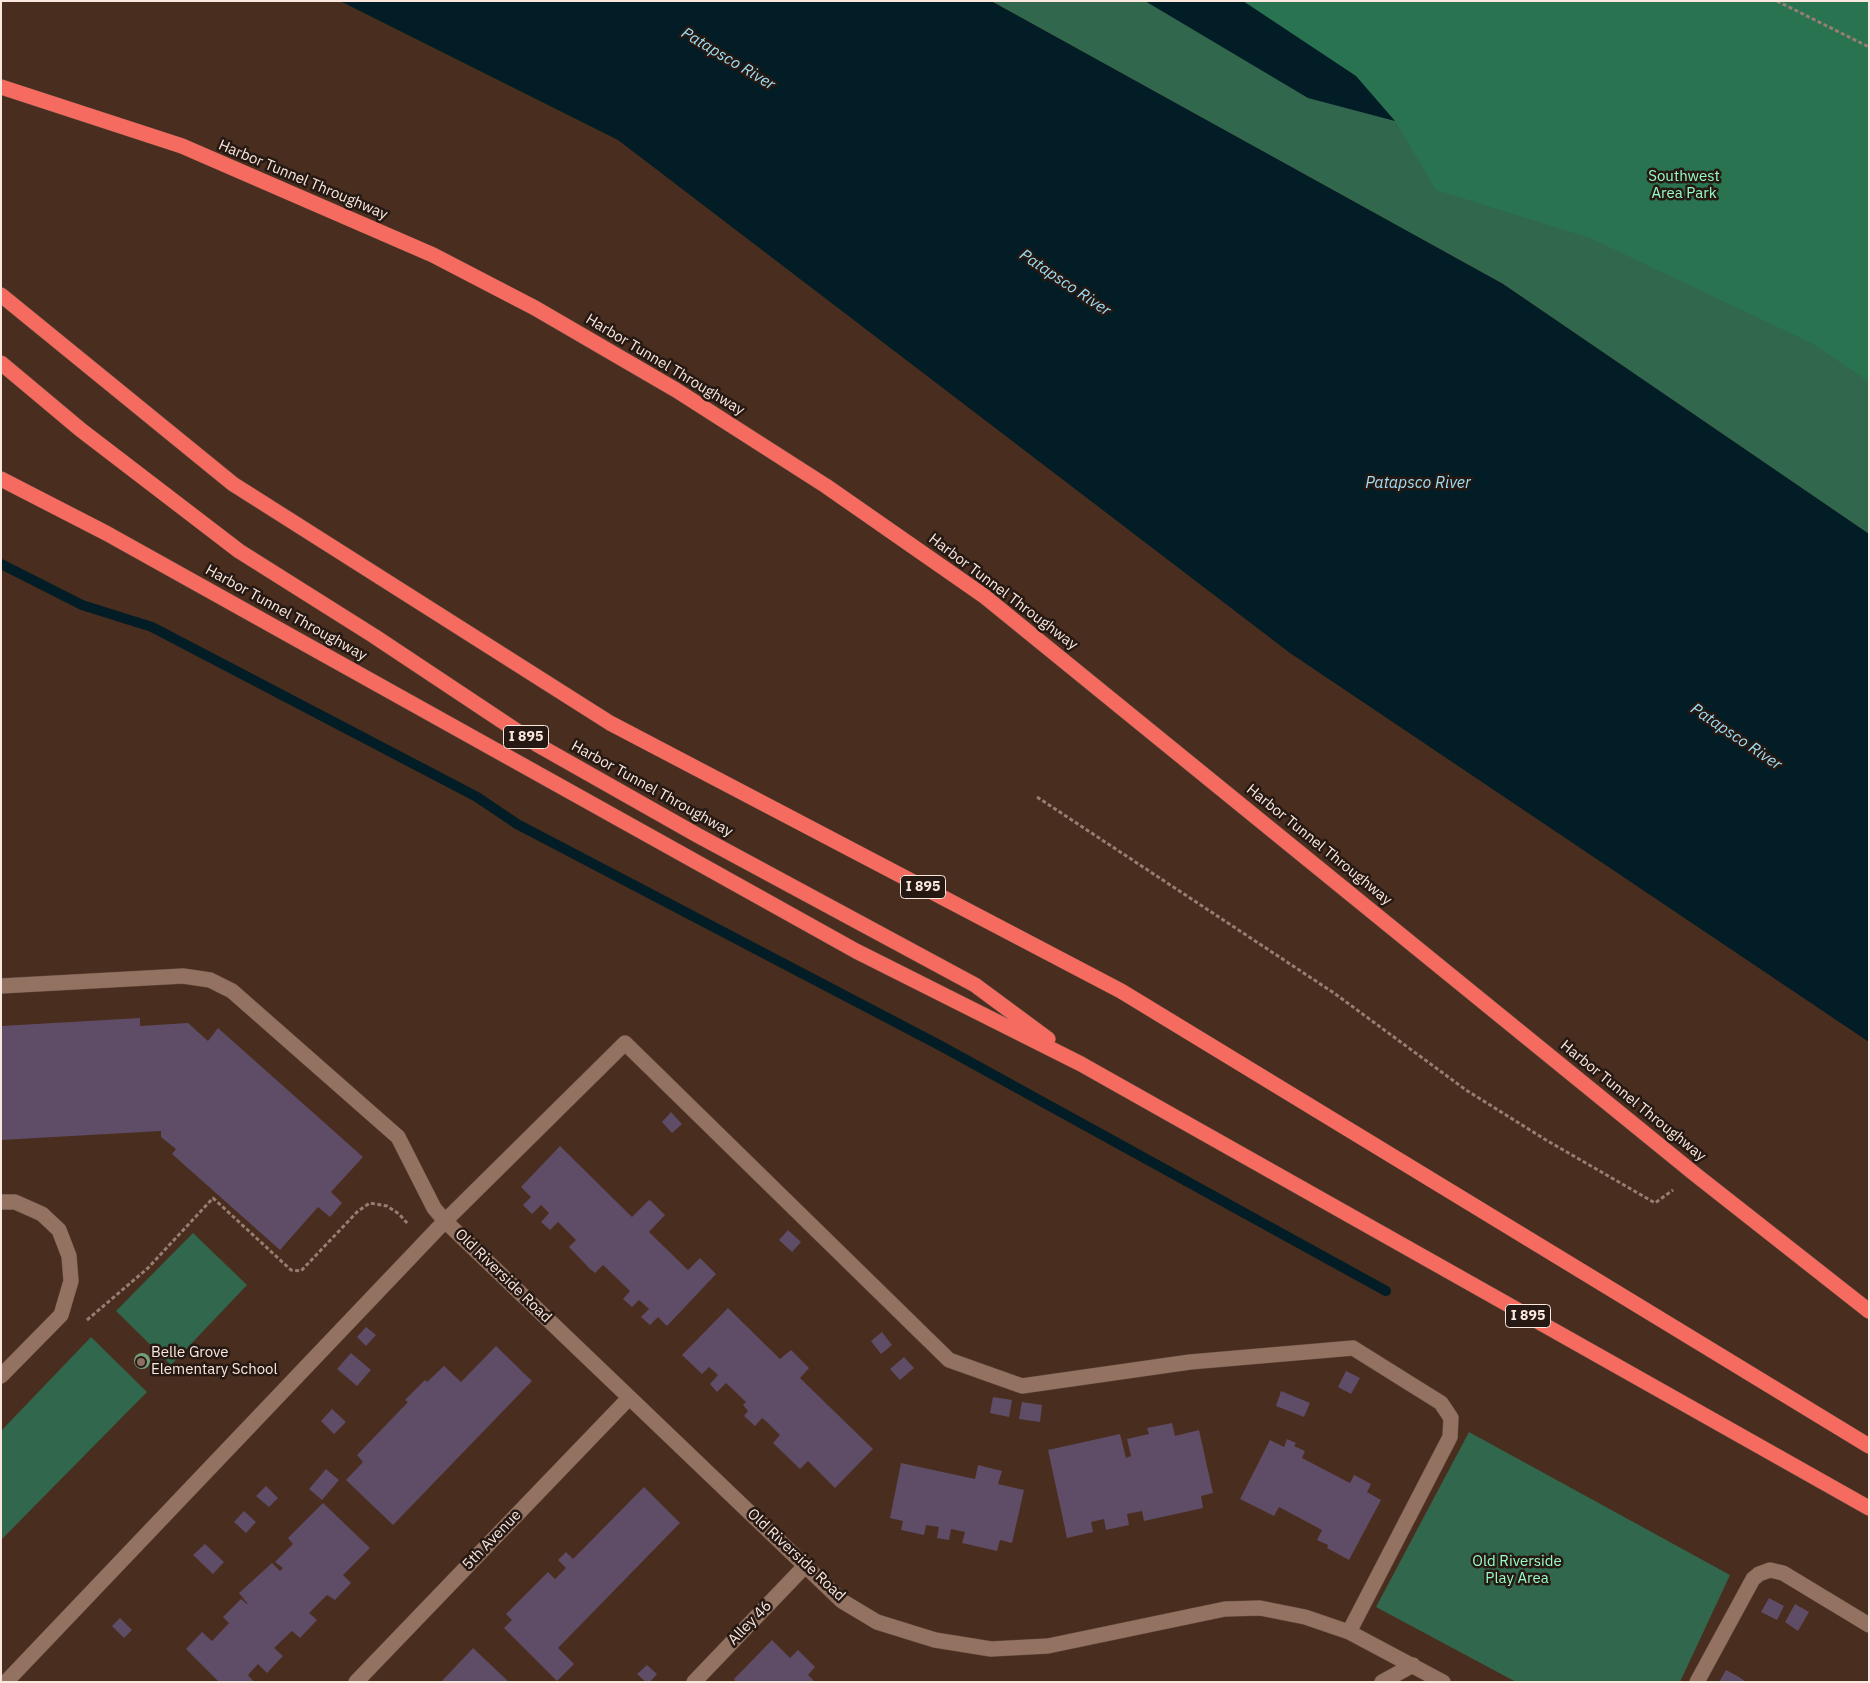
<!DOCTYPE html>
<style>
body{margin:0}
#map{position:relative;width:1870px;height:1683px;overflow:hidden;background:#492d1e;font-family:"IBM Plex Sans",sans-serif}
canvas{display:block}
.frame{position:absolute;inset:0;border:2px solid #fae7de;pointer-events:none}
</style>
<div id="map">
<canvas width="1870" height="1683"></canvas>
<div class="frame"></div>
</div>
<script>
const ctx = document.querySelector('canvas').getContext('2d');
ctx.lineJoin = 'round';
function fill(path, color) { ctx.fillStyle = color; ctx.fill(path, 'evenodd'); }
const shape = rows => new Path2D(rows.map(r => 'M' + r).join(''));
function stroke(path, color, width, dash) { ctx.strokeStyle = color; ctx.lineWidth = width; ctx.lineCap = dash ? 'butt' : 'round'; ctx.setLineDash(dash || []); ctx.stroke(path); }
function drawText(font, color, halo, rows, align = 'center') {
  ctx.font = font + ' "IBM Plex Sans",sans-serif'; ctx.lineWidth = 5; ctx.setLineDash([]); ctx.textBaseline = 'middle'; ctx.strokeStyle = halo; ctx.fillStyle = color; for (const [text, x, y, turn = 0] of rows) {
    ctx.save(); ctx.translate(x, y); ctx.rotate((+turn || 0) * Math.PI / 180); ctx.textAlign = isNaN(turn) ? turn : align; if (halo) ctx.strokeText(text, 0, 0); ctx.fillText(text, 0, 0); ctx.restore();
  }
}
fill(shape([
 [991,1,1869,1,1869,534,1503,284],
 [193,1233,247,1285,171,1365,116,1311],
 [91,1337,147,1392,1,1540,1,1431],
 [1469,1432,1730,1575,1680,1682,1516,1682,1376,1607]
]), '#31674c');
fill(shape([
 [1243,1,1869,1,1869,382,1813,344,1590,238,1436,190,1395,121,1356,76]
]), '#297350');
fill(shape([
 [340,1,991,1,1503,284,1869,534,1869,1042,1290,653,618,140],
 [1145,1,1243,1,1356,76,1395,121,1308,98]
]), '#021d26');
stroke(shape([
 [1,564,82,605,152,627,477,797,517,824,941,1046,1386,1291]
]), '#021d26', 10);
fill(shape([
 [140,1018,140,1026,188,1023,208,1041,218,1028,363,1157,331,1192,342,1203,330,1217,318,1207,280,1250,172,1154,176,1149,161,1137,161,1131,1,1140,1,1026],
 [671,1112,682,1124,672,1133,662,1122],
 [560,1146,632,1217,649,1200,651,1201,665,1215,649,1232,688,1270,700,1258,716,1274,667,1326,658,1317,650,1325,641,1317,649,1309,639,1300,632,1307,623,1299,630,1291,603,1265,595,1273,590,1269,569,1247,576,1240,558,1222,550,1230,541,1222,549,1213,541,1205,532,1214,523,1205,531,1197,521,1187],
 [788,1230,801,1242,792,1252,779,1240],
 [728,1308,780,1359,791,1350,809,1368,800,1378,873,1449,835,1488,808,1461,800,1469,773,1443,780,1435,768,1423,762,1418,755,1426,744,1416,748,1411,743,1405,746,1402,726,1383,717,1392,710,1384,718,1375,709,1367,702,1374,682,1355],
 [366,1327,376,1335,366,1346,357,1337],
 [882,1332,892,1345,881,1354,871,1341],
 [496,1346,532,1381,393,1525,346,1480,363,1462,357,1455,408,1402,405,1400,425,1380,427,1382,444,1366,461,1382],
 [351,1353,371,1370,357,1386,337,1369],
 [904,1357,914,1368,900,1380,890,1369],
 [1346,1371,1360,1378,1351,1394,1338,1387],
 [1281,1391,1310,1403,1304,1417,1276,1406],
 [993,1397,1012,1400,1009,1417,990,1413],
 [1022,1402,1042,1405,1040,1422,1019,1419],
 [332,1409,346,1422,334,1434,321,1421],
 [1172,1423,1175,1436,1199,1430,1213,1493,1201,1496,1203,1508,1144,1521,1142,1511,1127,1514,1129,1525,1106,1530,1104,1519,1091,1522,1093,1532,1067,1538,1048,1450,1120,1434,1126,1458,1131,1456,1127,1439,1149,1434,1147,1428],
 [1287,1439,1296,1443,1294,1446,1305,1451,1302,1458,1350,1483,1354,1475,1358,1477,1371,1484,1367,1492,1381,1500,1349,1560,1327,1548,1328,1545,1317,1540,1322,1530,1279,1507,1274,1516,1240,1499,1270,1440,1284,1447],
 [901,1463,975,1479,978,1465,1002,1471,998,1484,1024,1490,1012,1543,1000,1540,997,1551,962,1543,965,1532,951,1529,949,1540,937,1538,939,1527,926,1525,924,1535,901,1530,903,1521,890,1518],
 [326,1469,339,1480,322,1500,309,1489],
 [266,1486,278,1498,269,1507,256,1496],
 [644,1487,680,1523,558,1648,574,1664,557,1681,504,1628,512,1620,506,1614,548,1572,555,1579,566,1568,558,1560,566,1552,573,1559],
 [323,1503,370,1548,343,1575,351,1583,335,1600,327,1595,309,1613,317,1620,300,1638,292,1631,274,1648,283,1656,267,1673,258,1664,248,1675,254,1682,219,1682,186,1649,202,1632,212,1641,229,1623,223,1617,241,1599,247,1604,248,1604,239,1593,272,1563,280,1571,283,1568,275,1562,293,1544,288,1538],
 [244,1511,256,1522,246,1533,234,1522],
 [205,1544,224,1562,213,1574,193,1555],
 [1769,1598,1784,1606,1777,1620,1761,1612],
 [1795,1604,1809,1612,1798,1631,1785,1622],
 [120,1618,132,1630,124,1638,112,1626],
 [772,1640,790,1658,798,1650,815,1667,808,1675,815,1682,736,1682,734,1679],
 [473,1648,509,1682,441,1682],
 [647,1665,657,1674,650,1682,646,1682,637,1674],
 [1726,1670,1739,1677,1746,1682,1719,1682]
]), '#5f4c66');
const minor = shape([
 [1,986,183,976,210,980,232,991,398,1137,434,1208,445,1221,842,1601,877,1622,935,1640,991,1649,1048,1646,1225,1609,1260,1608,1305,1617,1349,1632,1443,1682],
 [1,1202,15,1202,42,1214,59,1230,69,1256,71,1281,61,1315,1,1376],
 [6,1682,445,1221,625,1043,949,1360,1022,1386,1190,1362,1353,1348,1441,1403,1451,1418,1450,1437,1349,1632],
 [356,1682,629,1398],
 [694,1682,806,1565],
 [1382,1682,1413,1665],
 [1697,1682,1753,1579,1759,1574,1770,1570,1783,1573,1869,1625]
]);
const highway = shape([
 [1,87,182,146,433,255,535,308,676,390,826,486,984,596,1696,1175,1869,1311],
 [1,295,233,484,610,723,1121,991,1869,1446],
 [1,363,81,430,239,551,374,636,538,745,697,835,975,985,1048,1039],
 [1,479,106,533,856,951,1081,1064,1869,1508]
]);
stroke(minor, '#634c3f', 16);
stroke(highway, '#634c3f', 16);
stroke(shape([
 [1777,1,1869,47],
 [1037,797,1334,993,1466,1090,1546,1140,1655,1203,1673,1190],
 [87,1320,148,1268,213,1198,291,1270,301,1271,358,1211,370,1203,387,1206,399,1214,408,1224]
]), '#967e72', 3, [4, 2.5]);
stroke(minor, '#937262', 15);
stroke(highway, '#f56b60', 15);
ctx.fillStyle = '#749f7b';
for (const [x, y] of [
 [142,1361]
]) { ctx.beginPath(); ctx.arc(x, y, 8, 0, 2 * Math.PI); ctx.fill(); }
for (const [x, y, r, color] of [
 [141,1362,5,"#8d6e63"]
]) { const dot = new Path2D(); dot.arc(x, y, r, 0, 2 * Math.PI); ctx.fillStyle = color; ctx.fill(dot); stroke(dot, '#261913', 2); }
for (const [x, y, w] of [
 [526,737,45],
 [923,887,45],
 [1528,1316,45]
]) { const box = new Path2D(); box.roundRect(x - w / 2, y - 11.5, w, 23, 4); ctx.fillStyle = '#261913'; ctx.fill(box); stroke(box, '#fae7de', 1); }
drawText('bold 14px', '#fae7de', null, [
 ["I 895",526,737],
 ["I 895",923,887],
 ["I 895",1528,1316]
]);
drawText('15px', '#97fdc7', '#261913', [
 ["Southwest",1684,177],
 ["Area Park",1684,194],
 ["Old Riverside",1517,1562],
 ["Play Area",1517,1579]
]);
drawText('15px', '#fae7de', '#261913', [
 ["Harbor Tunnel Throughway",303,180,23],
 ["Harbor Tunnel Throughway",665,365,31],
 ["Harbor Tunnel Throughway",1003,592,37],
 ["Harbor Tunnel Throughway",286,613,29],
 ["Harbor Tunnel Throughway",652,789,29],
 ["Harbor Tunnel Throughway",1319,845,39],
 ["Harbor Tunnel Throughway",1633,1101,39],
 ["Old Riverside Road",503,1276,44],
 ["5th Avenue",492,1540,-46],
 ["Old Riverside Road",796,1555,43],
 ["Alley 46",750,1623,-46]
]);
drawText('15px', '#fae7de', '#261913', [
 ["Belle Grove",151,1353],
 ["Elementary School",151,1370]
], 'left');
drawText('italic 16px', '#9edff7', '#261913', [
 ["Patapsco River",728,59,31],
 ["Patapsco River",1065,283,34],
 ["Patapsco River",1418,483],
 ["Patapsco River",1736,737,34]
]);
</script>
